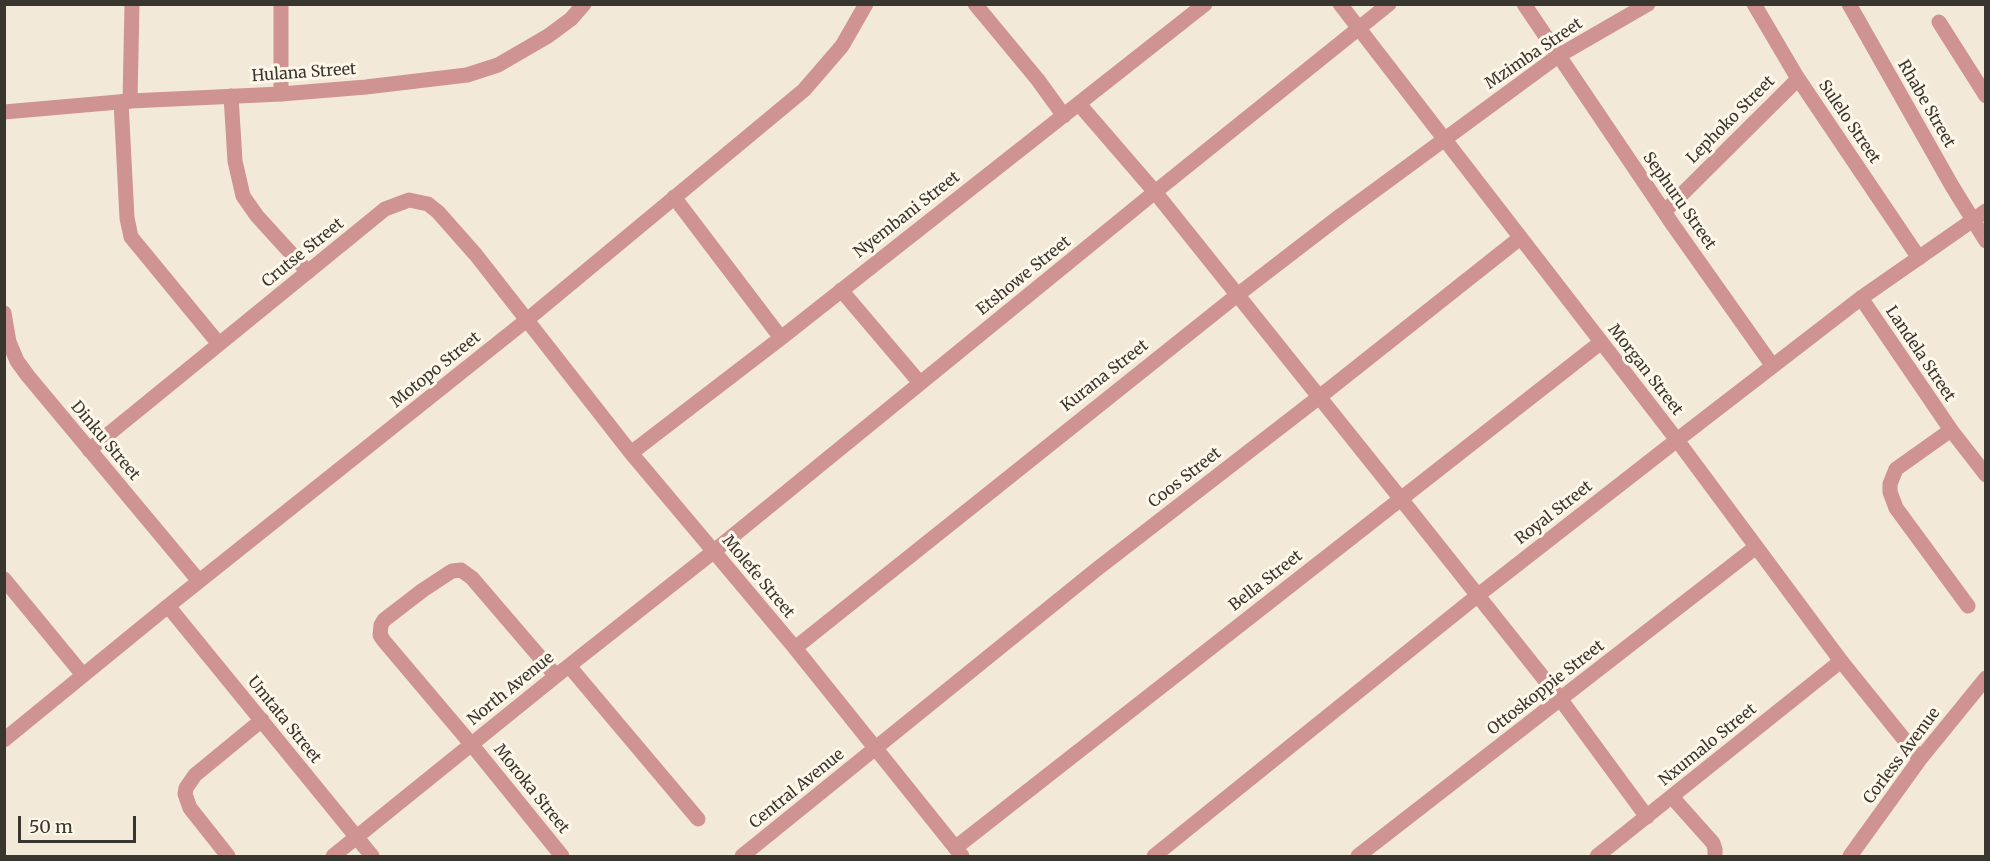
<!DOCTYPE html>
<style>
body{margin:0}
#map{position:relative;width:1990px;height:861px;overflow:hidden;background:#f3e9d9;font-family:Merriweather,serif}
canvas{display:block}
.frame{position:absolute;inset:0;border:6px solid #39362f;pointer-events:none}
.scale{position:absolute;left:18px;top:816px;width:118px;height:27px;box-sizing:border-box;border:3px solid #39362f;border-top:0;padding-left:8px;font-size:18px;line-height:21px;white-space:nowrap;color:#39362f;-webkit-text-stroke:4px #fff7ea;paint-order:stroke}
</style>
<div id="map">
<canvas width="1990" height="861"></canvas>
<div class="frame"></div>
<div class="scale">50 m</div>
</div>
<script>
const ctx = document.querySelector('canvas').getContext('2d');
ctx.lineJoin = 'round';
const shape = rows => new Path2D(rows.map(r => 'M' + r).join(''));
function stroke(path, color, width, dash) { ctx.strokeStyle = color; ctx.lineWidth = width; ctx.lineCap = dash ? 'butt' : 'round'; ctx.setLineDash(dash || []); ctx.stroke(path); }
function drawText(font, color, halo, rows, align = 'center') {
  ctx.font = font + ' Merriweather,serif'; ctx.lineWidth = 6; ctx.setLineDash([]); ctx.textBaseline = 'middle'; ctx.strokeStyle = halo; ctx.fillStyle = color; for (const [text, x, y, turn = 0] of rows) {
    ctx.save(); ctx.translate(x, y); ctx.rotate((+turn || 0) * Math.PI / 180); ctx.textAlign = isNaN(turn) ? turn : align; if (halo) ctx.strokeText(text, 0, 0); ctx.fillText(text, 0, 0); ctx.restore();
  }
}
stroke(shape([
 [975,4,1038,80,1064,116],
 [1524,4,1673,225,1772,365],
 [1754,4,1797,77,1919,258],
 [1849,4,1952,186,1986,241],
 [1939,22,1986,96],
 [281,94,281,4],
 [231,96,235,161,243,196,257,216,308,272],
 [130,101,132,4],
 [121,102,127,218,131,237,219,344],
 [1079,104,1155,192,1401,499,1561,700,1647,817],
 [674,197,781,338],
 [1664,212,1798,79],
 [841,290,920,383],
 [1861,298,1951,430,1986,475],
 [4,313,9,342,17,361,28,376,199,581],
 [1951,430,1896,469,1890,484,1890,492,1896,508,1968,606],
 [89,450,385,209,409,200,428,204,438,212,476,255,631,453,795,648,962,856],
 [631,453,781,338,1205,4],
 [4,579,83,675],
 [168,606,372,856],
 [795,648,1236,296,1340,216,1558,56,1648,4],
 [569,666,698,819],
 [556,676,472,578,461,570,452,571,423,590,384,620,381,625,380,635,384,641,472,745,562,856],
 [4,740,168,606,528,319,804,90,842,46,866,4],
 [1672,797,1713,843,1715,849,1715,856],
 [955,848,1600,343],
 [228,856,190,808,185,794,186,788,195,775,262,720],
 [333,856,556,676,713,552,1155,192,1389,4],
 [742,856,1097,569,1318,398,1520,238],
 [1154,856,1477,596,1677,440],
 [1358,856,1756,547],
 [1597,856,1841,661]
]), '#cf9391', 15);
stroke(shape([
 [1340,4,1677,440,1841,661,1920,759],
 [4,112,130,101,281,94,366,87,467,75,498,65,548,36,571,19,584,4],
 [1677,440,1861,298,1986,211],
 [1850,856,1920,759,1986,678]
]), '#cf9391', 15);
drawText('16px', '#39362f', '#fff7ea', [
 ["Mzimba Street",1534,54,-34],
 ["Hulana Street",304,73,-4],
 ["Rhabe Street",1926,104,60],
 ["Lephoko Street",1731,120,-45],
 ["Sulelo Street",1849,122,56],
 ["Sephuru Street",1679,201,55],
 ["Nyembani Street",907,215,-38],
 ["Crutse Street",303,253,-39],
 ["Etshowe Street",1024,276,-39],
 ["Landela Street",1920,354,56],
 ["Motopo Street",436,370,-39],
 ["Morgan Street",1645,370,52],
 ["Kurana Street",1105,376,-38],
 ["Dinku Street",105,441,50],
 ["Coos Street",1185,478,-38],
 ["Royal Street",1554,513,-38],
 ["Molefe Street",758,577,50],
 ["Bella Street",1266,581,-38],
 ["Ottoskoppie Street",1546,688,-38],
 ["North Avenue",511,689,-39],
 ["Umtata Street",284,720,51],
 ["Nxumalo Street",1708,745,-39],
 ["Corless Avenue",1902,756,-53],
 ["Moroka Street",531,789,51],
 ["Central Avenue",797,789,-39]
]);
</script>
